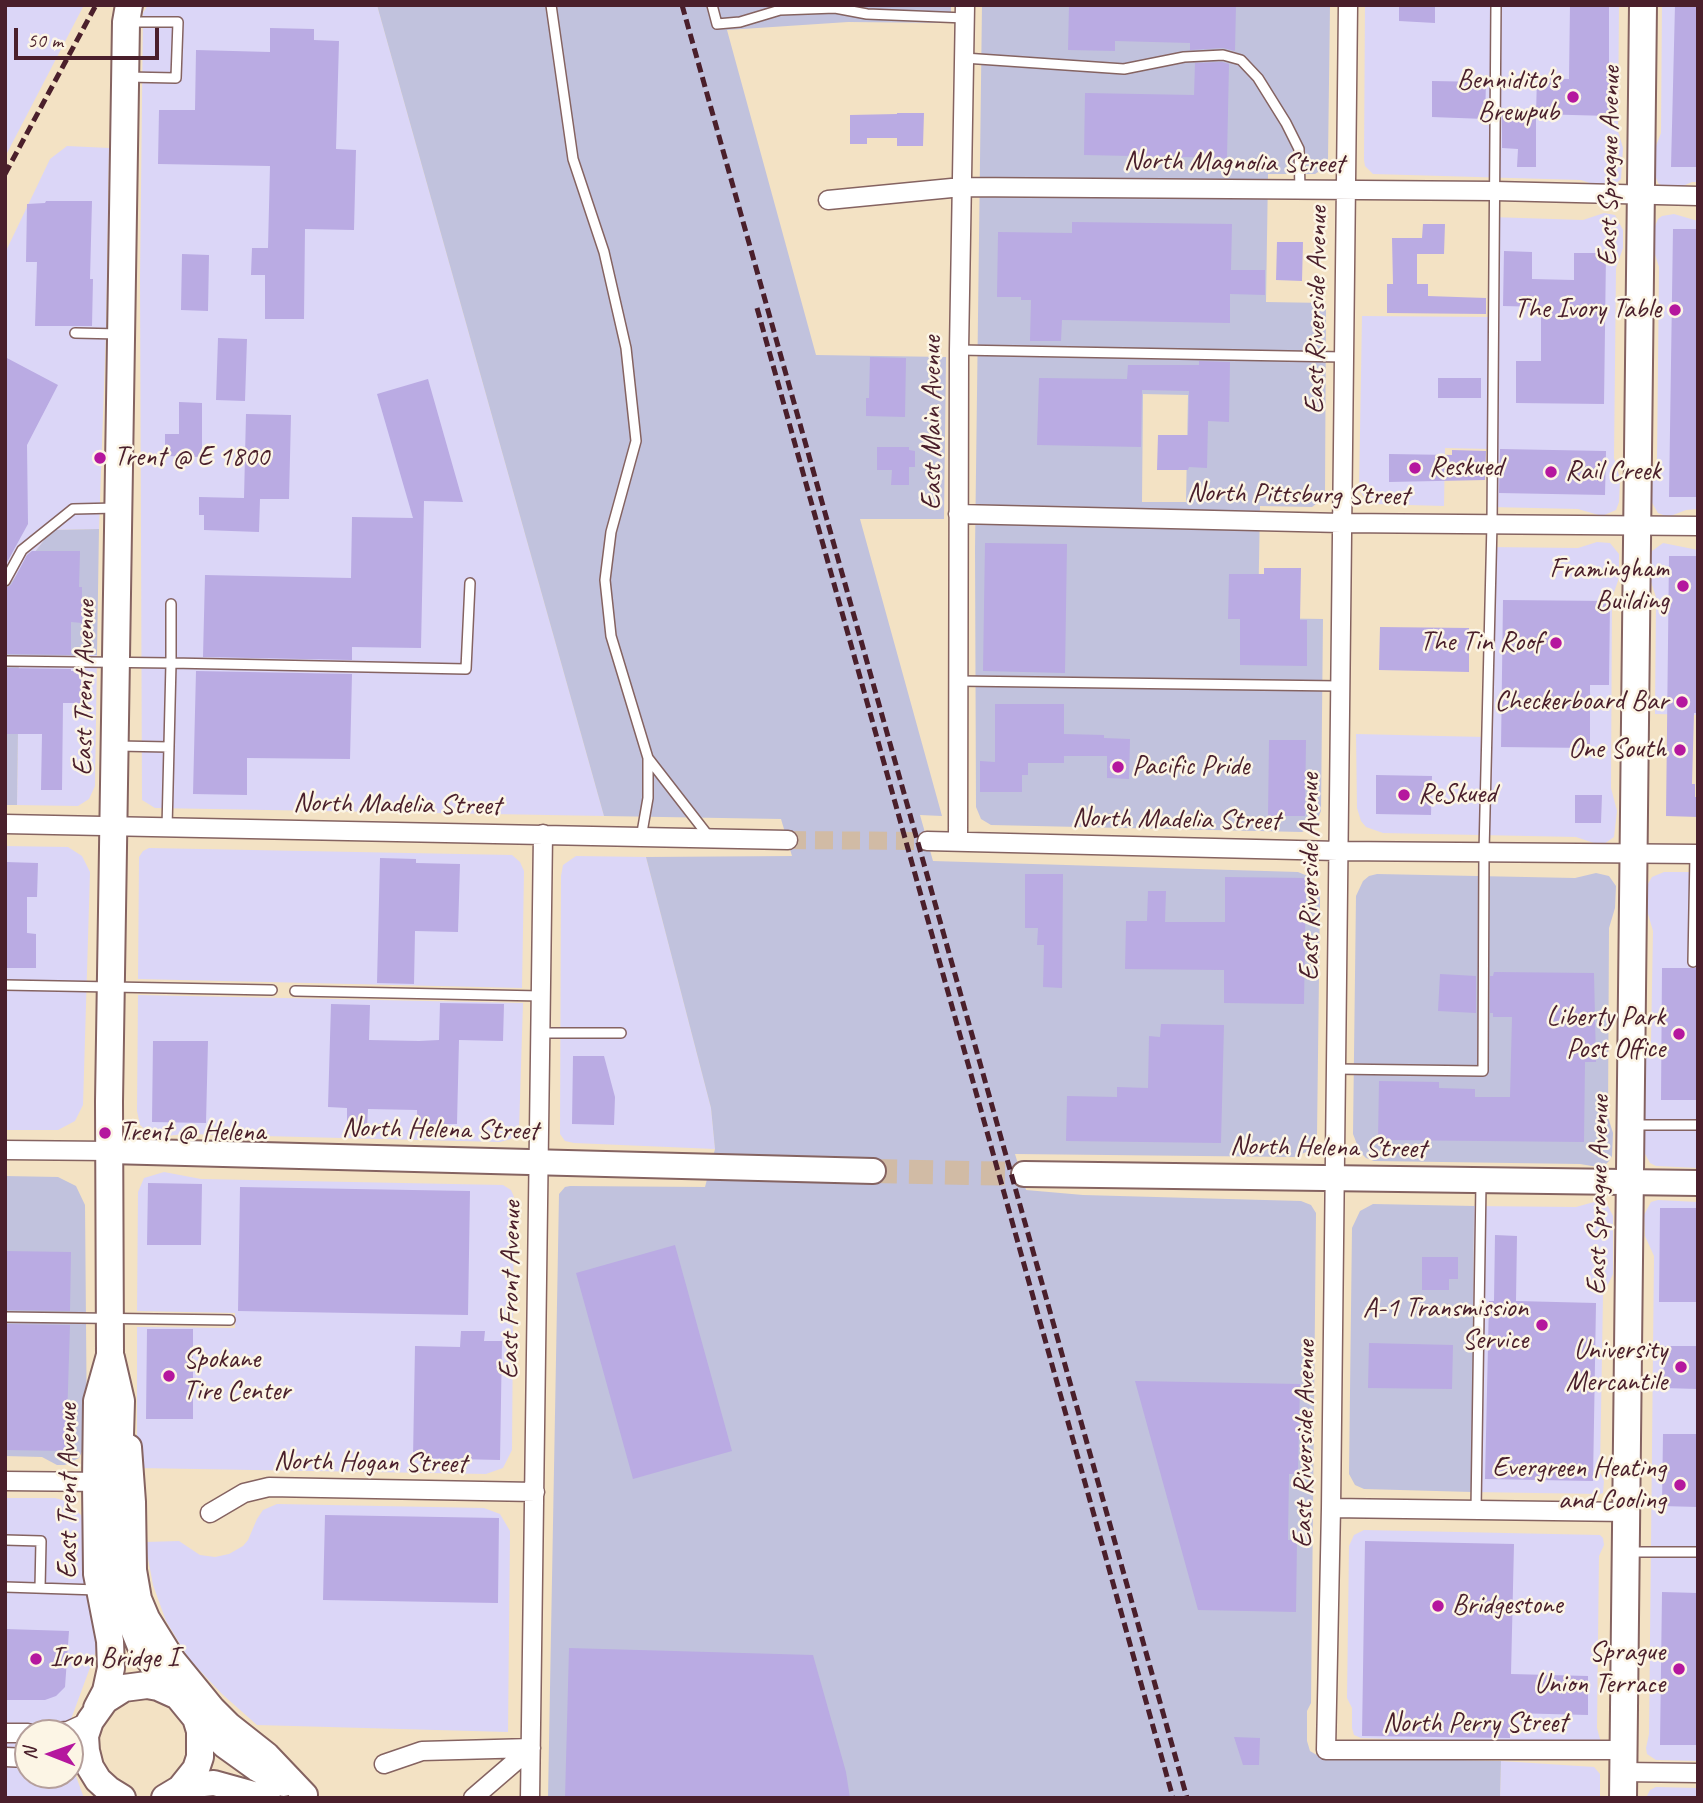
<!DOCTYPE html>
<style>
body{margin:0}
#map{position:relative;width:1703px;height:1803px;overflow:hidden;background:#f3e2c4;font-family:Caveat,sans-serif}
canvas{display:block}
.frame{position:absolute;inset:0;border:7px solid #4a1f2b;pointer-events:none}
.north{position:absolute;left:14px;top:1719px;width:70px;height:70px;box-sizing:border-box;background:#fcf5e5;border:2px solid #b59f9b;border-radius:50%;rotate:271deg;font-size:19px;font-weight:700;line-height:28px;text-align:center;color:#4a1f2b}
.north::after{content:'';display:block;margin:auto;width:24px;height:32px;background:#b5179e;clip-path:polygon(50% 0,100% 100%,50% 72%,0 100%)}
.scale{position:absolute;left:14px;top:28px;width:145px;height:32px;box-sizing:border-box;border:4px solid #4a1f2b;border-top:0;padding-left:9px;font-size:21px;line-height:24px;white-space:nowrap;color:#4a1f2b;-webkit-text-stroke:5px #fcf5e5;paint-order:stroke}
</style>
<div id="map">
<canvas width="1703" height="1803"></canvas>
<div class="frame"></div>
<div class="north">N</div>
<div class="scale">50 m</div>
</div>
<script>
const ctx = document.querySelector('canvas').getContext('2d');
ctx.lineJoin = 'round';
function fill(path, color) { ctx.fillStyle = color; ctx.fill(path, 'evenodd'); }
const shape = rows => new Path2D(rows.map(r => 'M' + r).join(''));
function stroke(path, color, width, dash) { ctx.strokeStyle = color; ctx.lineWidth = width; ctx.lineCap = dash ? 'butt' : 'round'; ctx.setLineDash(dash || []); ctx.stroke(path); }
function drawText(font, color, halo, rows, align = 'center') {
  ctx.font = font + ' Caveat,sans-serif'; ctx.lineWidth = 5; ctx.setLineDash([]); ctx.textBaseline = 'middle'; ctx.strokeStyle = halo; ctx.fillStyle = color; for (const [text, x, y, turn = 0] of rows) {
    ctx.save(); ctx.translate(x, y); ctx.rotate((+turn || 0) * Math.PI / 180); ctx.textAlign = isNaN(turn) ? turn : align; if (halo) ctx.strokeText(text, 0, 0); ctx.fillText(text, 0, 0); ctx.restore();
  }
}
fill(shape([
 [5,5,84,5,5,157],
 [148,5,377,5,604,816,155,808,142,800,140,278,143,13],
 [1365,5,1619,5,1618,131,1623,148,1621,179,1612,187,1601,187,1581,180,1373,174,1365,166,1364,160],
 [1662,5,1698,5,1698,182,1692,182,1678,188,1664,187,1658,183,1653,169,1654,151,1661,133],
 [67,146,109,148,106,329,99,529,52,530,5,590,5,253,50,159],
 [1604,213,1615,215,1623,230,1623,248,1616,268,1614,458,1620,479,1619,502,1616,510,1602,516,1578,509,1490,507,1490,449,1445,448,1444,506,1374,504,1366,500,1359,490,1362,316,1490,317,1491,217,1583,220],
 [1674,214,1698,221,1698,509,1686,510,1668,517,1658,513,1651,501,1651,480,1657,462,1659,267,1654,251,1653,231,1658,219,1662,216],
 [1597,542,1610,543,1619,554,1619,578,1612,598,1611,788,1617,811,1614,837,1604,844,1597,844,1576,837,1383,833,1366,827,1361,821,1357,808,1356,734,1484,737,1487,547,1578,548],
 [1663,543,1698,550,1698,715,1655,714,1656,597,1650,579,1650,558,1652,551],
 [19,655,97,655,95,786,89,799,78,806,17,805],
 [5,846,68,847,82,856,90,872,83,1105,75,1121,58,1130,5,1130],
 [149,848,512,855,520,862,524,871,522,988,138,979,139,857,143,851],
 [576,856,646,857,711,1108,715,1149,574,1143,565,1141,560,1134,561,876,563,865],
 [1664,872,1698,872,1698,1168,1656,1166,1650,1163,1644,1152,1645,1056,1651,1041,1653,931,1646,907,1646,887,1652,877],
 [138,995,523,1003,519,1130,511,1139,500,1142,184,1134,158,1137,151,1135,140,1125,137,1111],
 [164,1172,201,1179,503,1185,511,1190,514,1197,512,1450,503,1468,486,1474,137,1468,137,1327,235,1328,235,1313,137,1311,138,1192,144,1178],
 [1658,1200,1698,1202,1698,1761,1656,1760,1647,1754,1646,1748,1649,1734,1654,1256,1645,1236,1644,1215,1651,1202],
 [1594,1202,1600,1202,1608,1206,1613,1216,1613,1274,1603,1295,1600,1472,1604,1481,1603,1493,1600,1494,1472,1492,1474,1206,1576,1207],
 [5,1498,55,1498,66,1501,81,1515,84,1525,97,1638,95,1654,70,1722,28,1733,28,1775,70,1775,70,1760,84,1798,5,1798],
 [277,1504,484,1508,500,1514,510,1531,508,1732,257,1725,222,1694,189,1659,166,1621,153,1585,145,1542,179,1541,200,1555,215,1557,229,1554,243,1546,248,1540,257,1519,263,1510],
 [1364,1530,1600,1535,1603,1538,1604,1545,1599,1556,1597,1728,1601,1743,1595,1746,1361,1738,1354,1735,1352,1728,1352,1708,1347,1698,1349,1546,1354,1535],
 [1501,1761,1594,1767,1600,1774,1600,1798,1500,1798],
 [1656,1787,1698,1788,1698,1798,1646,1798,1650,1790]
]), '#dbd6f7');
fill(shape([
 [377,5,951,5,951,23,848,22,727,30,816,355,946,357,944,519,860,519,942,816,920,815,933,861,1298,872,1310,877,1317,886,1320,895,1317,1135,1309,1151,1294,1157,1015,1154,1026,1190,1083,1195,1301,1201,1311,1205,1316,1213,1311,1703,1307,1711,1307,1741,1310,1751,1320,1757,1501,1761,1500,1798,548,1798,559,1194,565,1187,570,1186,705,1187,715,1149,711,1108,646,857,792,856,781,819,604,816],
 [982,5,1330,5,1328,159,1324,168,1315,174,1268,174,1266,302,1326,303,1325,492,1320,501,1312,507,1260,506,1258,618,1323,619,1321,811,1315,825,1302,832,991,825,981,819,976,807,975,549],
 [1143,394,1188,395,1186,502,1142,502],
 [99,529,97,655,19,656,17,805,5,805,5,590,52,530],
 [1596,873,1609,876,1616,886,1615,908,1609,928,1608,1117,1613,1133,1612,1156,1609,1161,1604,1166,1598,1167,1580,1164,1374,1161,1366,1158,1360,1152,1353,1134,1356,896,1363,881,1369,876,1377,874,1575,878],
 [5,1176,58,1177,76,1186,85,1205,87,1441,79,1458,65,1465,57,1465,42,1457,5,1456],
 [1373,1204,1474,1206,1472,1492,1364,1489,1355,1485,1349,1474,1352,1228,1360,1211]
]), '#c1c2dd');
fill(shape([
 [1069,5,1236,5,1235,51,1223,48,1190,50,1190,43,1115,41,1115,51,1068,50],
 [1399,5,1435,5,1435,23,1399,21],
 [1570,5,1609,5,1609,116,1536,114,1537,78,1569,79],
 [1675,5,1698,5,1698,167,1671,167],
 [270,28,314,29,314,40,339,41,336,149,356,150,354,230,305,229,304,319,265,319,265,275,251,275,252,248,268,248,270,166,158,164,159,110,195,110,196,50,270,52],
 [1222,62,1229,64,1227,158,1084,155,1085,93,1194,95,1195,63],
 [1432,81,1486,82,1485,119,1432,117],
 [897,113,924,113,923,146,897,146,897,138,867,138,867,144,850,144,850,115,897,114],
 [1502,114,1536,114,1536,167,1517,167,1518,149,1502,148],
 [46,201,92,201,90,279,93,279,92,326,35,326,37,262,26,262,27,204,45,203],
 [1072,222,1232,224,1231,270,1265,270,1265,295,1230,294,1230,323,1062,320,1061,341,1030,341,1031,300,1021,300,1021,297,997,297,998,232,1072,233],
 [1423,224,1445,224,1444,254,1417,254,1417,284,1428,284,1428,296,1486,298,1486,314,1387,313,1387,284,1393,284,1392,238,1422,238],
 [1673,229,1698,229,1698,497,1669,497],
 [1277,242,1303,242,1302,281,1276,280],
 [1504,251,1532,252,1532,279,1574,280,1574,253,1606,253,1604,404,1516,403,1516,361,1541,361,1541,307,1503,306],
 [182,254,209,255,208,311,181,310],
 [218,338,247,339,245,401,216,400],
 [5,357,58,385,27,445,28,524,5,566],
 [870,357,906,358,905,417,866,416,866,398,869,398],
 [1199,361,1230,362,1229,422,1208,421,1207,468,1189,467,1188,470,1157,470,1158,435,1188,435,1189,391,1142,390,1141,447,1037,445,1039,378,1127,379,1128,365,1199,365],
 [1438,378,1481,378,1481,398,1438,398],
 [428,379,463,502,424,501,421,648,352,647,352,660,203,657,205,575,351,578,352,517,413,518,377,394],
 [179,402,202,403,202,457,165,456,165,434,179,434],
 [246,414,291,415,289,499,260,499,259,532,204,530,204,515,199,515,199,497,244,498],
 [877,447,909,447,909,450,915,451,915,467,909,467,909,485,891,485,892,470,877,470],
 [1500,449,1606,451,1605,495,1499,493],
 [1452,450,1486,451,1485,480,1389,482,1389,454,1452,455],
 [985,543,1067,544,1065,673,983,671],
 [32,551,80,551,79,587,82,587,82,623,71,622,71,655,5,654,5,588,11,585,27,555],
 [1669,556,1698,556,1698,713,1694,713,1692,784,1695,784,1695,797,1698,797,1698,817,1666,816],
 [1264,568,1301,568,1300,620,1307,620,1307,666,1240,665,1240,619,1228,619,1229,574,1264,574],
 [1503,600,1610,601,1609,685,1590,685,1590,748,1501,747],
 [1380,627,1469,628,1469,672,1379,670],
 [5,668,71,669,71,671,81,671,81,703,63,703,62,790,41,790,42,734,5,734],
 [196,671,352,674,350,759,247,758,247,795,193,794],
 [995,704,1064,704,1064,734,1104,735,1104,738,1130,739,1129,779,1107,778,1107,756,1064,756,1064,763,1028,763,1028,775,1022,775,1022,792,980,792,980,761,995,762],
 [1269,740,1306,740,1305,816,1268,816],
 [1376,775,1432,776,1431,815,1376,814],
 [1575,795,1602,795,1601,823,1575,823],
 [380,858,416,859,416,863,460,864,458,932,415,931,414,984,377,983],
 [5,862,38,863,37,897,27,897,27,933,36,934,36,968,5,968],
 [1025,874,1063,874,1062,988,1043,987,1044,945,1037,945,1038,928,1025,928],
 [1225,877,1306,878,1304,1004,1224,1003,1224,970,1125,969,1126,921,1147,921,1148,891,1166,891,1165,922,1225,922],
 [1662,968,1698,968,1698,1100,1661,1100],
 [1494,972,1594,973,1596,1062,1585,1062,1584,1142,1378,1140,1379,1081,1439,1082,1439,1088,1475,1089,1475,1097,1510,1097,1512,1017,1493,1017,1493,1013,1490,1013,1490,976,1493,976],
 [1440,974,1476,976,1476,1013,1438,1011],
 [440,1003,504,1004,503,1041,459,1040,457,1124,417,1124,417,1110,368,1109,367,1127,347,1127,347,1108,328,1107,331,1004,370,1005,369,1040,419,1041,439,1040],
 [1161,1024,1224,1025,1221,1143,1066,1141,1067,1096,1117,1097,1117,1087,1148,1088,1149,1036,1160,1037],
 [153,1041,208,1041,206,1123,152,1122],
 [573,1056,604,1056,615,1097,614,1125,572,1124],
 [148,1183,202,1184,201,1245,147,1245],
 [240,1187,470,1191,468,1315,238,1311],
 [1660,1208,1698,1208,1698,1302,1659,1302],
 [1495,1235,1517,1236,1516,1301,1596,1303,1593,1481,1485,1479,1489,1301,1494,1301],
 [675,1245,732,1451,633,1479,576,1273],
 [5,1251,71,1252,70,1311,5,1310],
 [1422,1257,1458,1257,1458,1279,1449,1279,1449,1290,1422,1290],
 [5,1324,70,1325,66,1451,5,1450],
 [147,1329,193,1329,193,1419,146,1419],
 [461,1331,485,1331,484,1341,502,1341,500,1460,413,1458,415,1346,460,1347],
 [1369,1343,1453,1345,1452,1389,1368,1388],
 [1664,1346,1698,1346,1698,1389,1663,1388],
 [1135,1381,1300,1384,1298,1474,1289,1474,1288,1540,1297,1540,1296,1612,1198,1610],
 [1663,1434,1698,1434,1698,1507,1662,1506],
 [325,1515,499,1518,498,1603,323,1600],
 [1365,1541,1514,1544,1511,1674,1588,1676,1588,1715,1510,1713,1510,1738,1362,1736],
 [1662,1592,1698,1593,1698,1745,1660,1745],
 [5,1629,69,1631,65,1687,56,1696,45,1700,5,1700],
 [569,1648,813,1655,846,1772,850,1798,565,1798],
 [1234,1737,1260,1738,1259,1765,1243,1765]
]), '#baabe3');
stroke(shape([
 [788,840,927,841]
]), '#d1bba5', 18, [18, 9]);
stroke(shape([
 [873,1171,1024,1174]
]), '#d1bba5', 24, [24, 12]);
const lane = shape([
 [551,5,573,159,604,252,626,348,636,441,611,532,605,580,611,636,648,758,648,798,641,838],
 [712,5,717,24,740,22,780,10,835,8],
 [835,5,835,8,867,14,965,18],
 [964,58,1124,69,1184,57,1223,55,1241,60,1258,78,1286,123,1299,149,1300,190],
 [127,77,176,78,178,22,129,22],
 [75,333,120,334],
 [959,350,1343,357],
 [5,581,22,550,73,509,117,508],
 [171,604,171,663,466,669,470,583],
 [5,661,171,663,167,828],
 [960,681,1339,686],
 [118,746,169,747],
 [648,758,710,838],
 [1693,962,1695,854],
 [5,985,272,990],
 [295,991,541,996],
 [541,1033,621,1033],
 [1336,1069,1483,1071,1484,852,1492,523,1496,5],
 [1633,1125,1698,1125],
 [5,1317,230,1320],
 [1476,1510,1481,1183],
 [5,1540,41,1541,40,1588],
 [1628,1552,1698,1552],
 [5,1587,98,1590]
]);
const street = shape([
 [1348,5,1331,1508,1326,1750,1624,1750],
 [828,200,962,187,1495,191,1698,196],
 [958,514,1341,523,1698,526],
 [5,824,788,840],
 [927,841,1338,851,1698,854],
 [958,841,959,350,965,5],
 [5,1150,109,1151],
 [5,1481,105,1482],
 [1331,1508,1627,1512],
 [210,1513,244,1493,269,1487,535,1492],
 [5,1733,28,1733],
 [43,1733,68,1731,90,1721],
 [5,1757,28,1758],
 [384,1764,422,1751,531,1748],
 [1623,1772,1698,1773],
 [473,1798,531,1748],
 [530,1798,543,834]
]);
const secondary = shape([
 [109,1151,873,1171],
 [1024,1174,1698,1183],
 [129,1447,133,1502,134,1570,139,1599,147,1618,173,1660,213,1709,229,1725,267,1755,305,1795],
 [196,1718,225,1746,257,1769,284,1784],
 [180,1789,193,1785,214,1783,268,1798]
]);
const primary = shape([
 [111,1358,121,1401,118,1503,121,1589,125,1607,140,1644,149,1659,178,1696],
 [97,1708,106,1691,111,1668,110,1641,97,1574,96,1482,97,1401,110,1355,109,1101,126,22,129,5],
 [122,1798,109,1790,98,1780,90,1767,86,1751,85,1736,90,1721,105,1700,124,1688,147,1685,158,1687,178,1696,196,1718,200,1731,200,1757,196,1769,180,1789,165,1798],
 [1623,1798,1643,5]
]);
stroke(lane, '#856361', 12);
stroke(street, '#856361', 21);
stroke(secondary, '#856361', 28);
stroke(primary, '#856361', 30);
stroke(lane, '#fff', 9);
stroke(street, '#fff', 18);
stroke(secondary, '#fff', 24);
stroke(primary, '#fff', 26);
stroke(shape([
 [682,5,1187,1798],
 [5,174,96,5],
 [757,308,1173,1798]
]), '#4a1f2b', 5, [10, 5]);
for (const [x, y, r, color] of [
 [1573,97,7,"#b5179e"],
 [1675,310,7,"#b5179e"],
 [100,458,7,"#b5179e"],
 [1415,468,7,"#b5179e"],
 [1551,472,7,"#b5179e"],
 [1683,586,7,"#b5179e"],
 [1556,643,7,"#b5179e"],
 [1682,702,7,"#b5179e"],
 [1680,750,7,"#b5179e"],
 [1118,767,7,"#b5179e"],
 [1404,795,7,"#b5179e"],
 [1679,1034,7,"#b5179e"],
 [105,1133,7,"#b5179e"],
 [1542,1325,7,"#b5179e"],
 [1681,1367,7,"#b5179e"],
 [169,1376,7,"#b5179e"],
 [1680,1485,7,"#b5179e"],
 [1438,1606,7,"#b5179e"],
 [36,1659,7,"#b5179e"],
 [1679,1669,7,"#b5179e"]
]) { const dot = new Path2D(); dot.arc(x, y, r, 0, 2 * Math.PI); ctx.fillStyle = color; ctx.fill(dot); stroke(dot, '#fcf5e5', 2.5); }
drawText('28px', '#4a1f2b', '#fcf5e5', [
 ["Bennidito's",1559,81],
 ["Brewpub",1559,113],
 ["The Ivory Table",1661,310],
 ["Trent @ E 1800",114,458,"left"],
 ["Reskued",1429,468,"left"],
 ["Rail Creek",1565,472,"left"],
 ["Framingham",1669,570],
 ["Building",1669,602],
 ["The Tin Roof",1542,643],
 ["Checkerboard Bar",1668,702],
 ["One South",1666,750],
 ["Pacific Pride",1132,767,"left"],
 ["ReSkued",1418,795,"left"],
 ["Liberty Park",1665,1018],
 ["Post Office",1665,1050],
 ["Trent @ Helena",119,1133,"left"],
 ["A-1 Transmission",1528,1309],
 ["Service",1528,1341],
 ["University",1667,1351],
 ["Mercantile",1667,1383],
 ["Spokane",183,1360,"left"],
 ["Tire Center",183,1392,"left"],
 ["Evergreen Heating",1666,1469],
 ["and Cooling",1666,1501],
 ["Bridgestone",1452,1606,"left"],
 ["Sprague",1665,1653],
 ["Union Terrace",1665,1685],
 ["Iron Bridge I",50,1659,"left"]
], 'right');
drawText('28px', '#4a1f2b', '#fcf5e5', [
 ["North Magnolia Street",1234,163,1],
 ["East Sprague Avenue",1610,166,-89],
 ["East Riverside Avenue",1317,310,-89],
 ["East Main Avenue",933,423,-90],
 ["North Pittsburg Street",1298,495,1],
 ["East Trent Avenue",85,688,-89],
 ["North Madelia Street",397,805,1],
 ["North Madelia Street",1176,820,1],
 ["East Riverside Avenue",1311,877,-90],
 ["North Helena Street",440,1130,1],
 ["North Helena Street",1328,1148,1],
 ["East Sprague Avenue",1599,1195,-89],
 ["East Front Avenue",511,1290,-89],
 ["East Riverside Avenue",1305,1444,-89],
 ["North Hogan Street",370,1463,1],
 ["East Trent Avenue",69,1491,-90],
 ["North Perry Street",1475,1724]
]);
</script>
